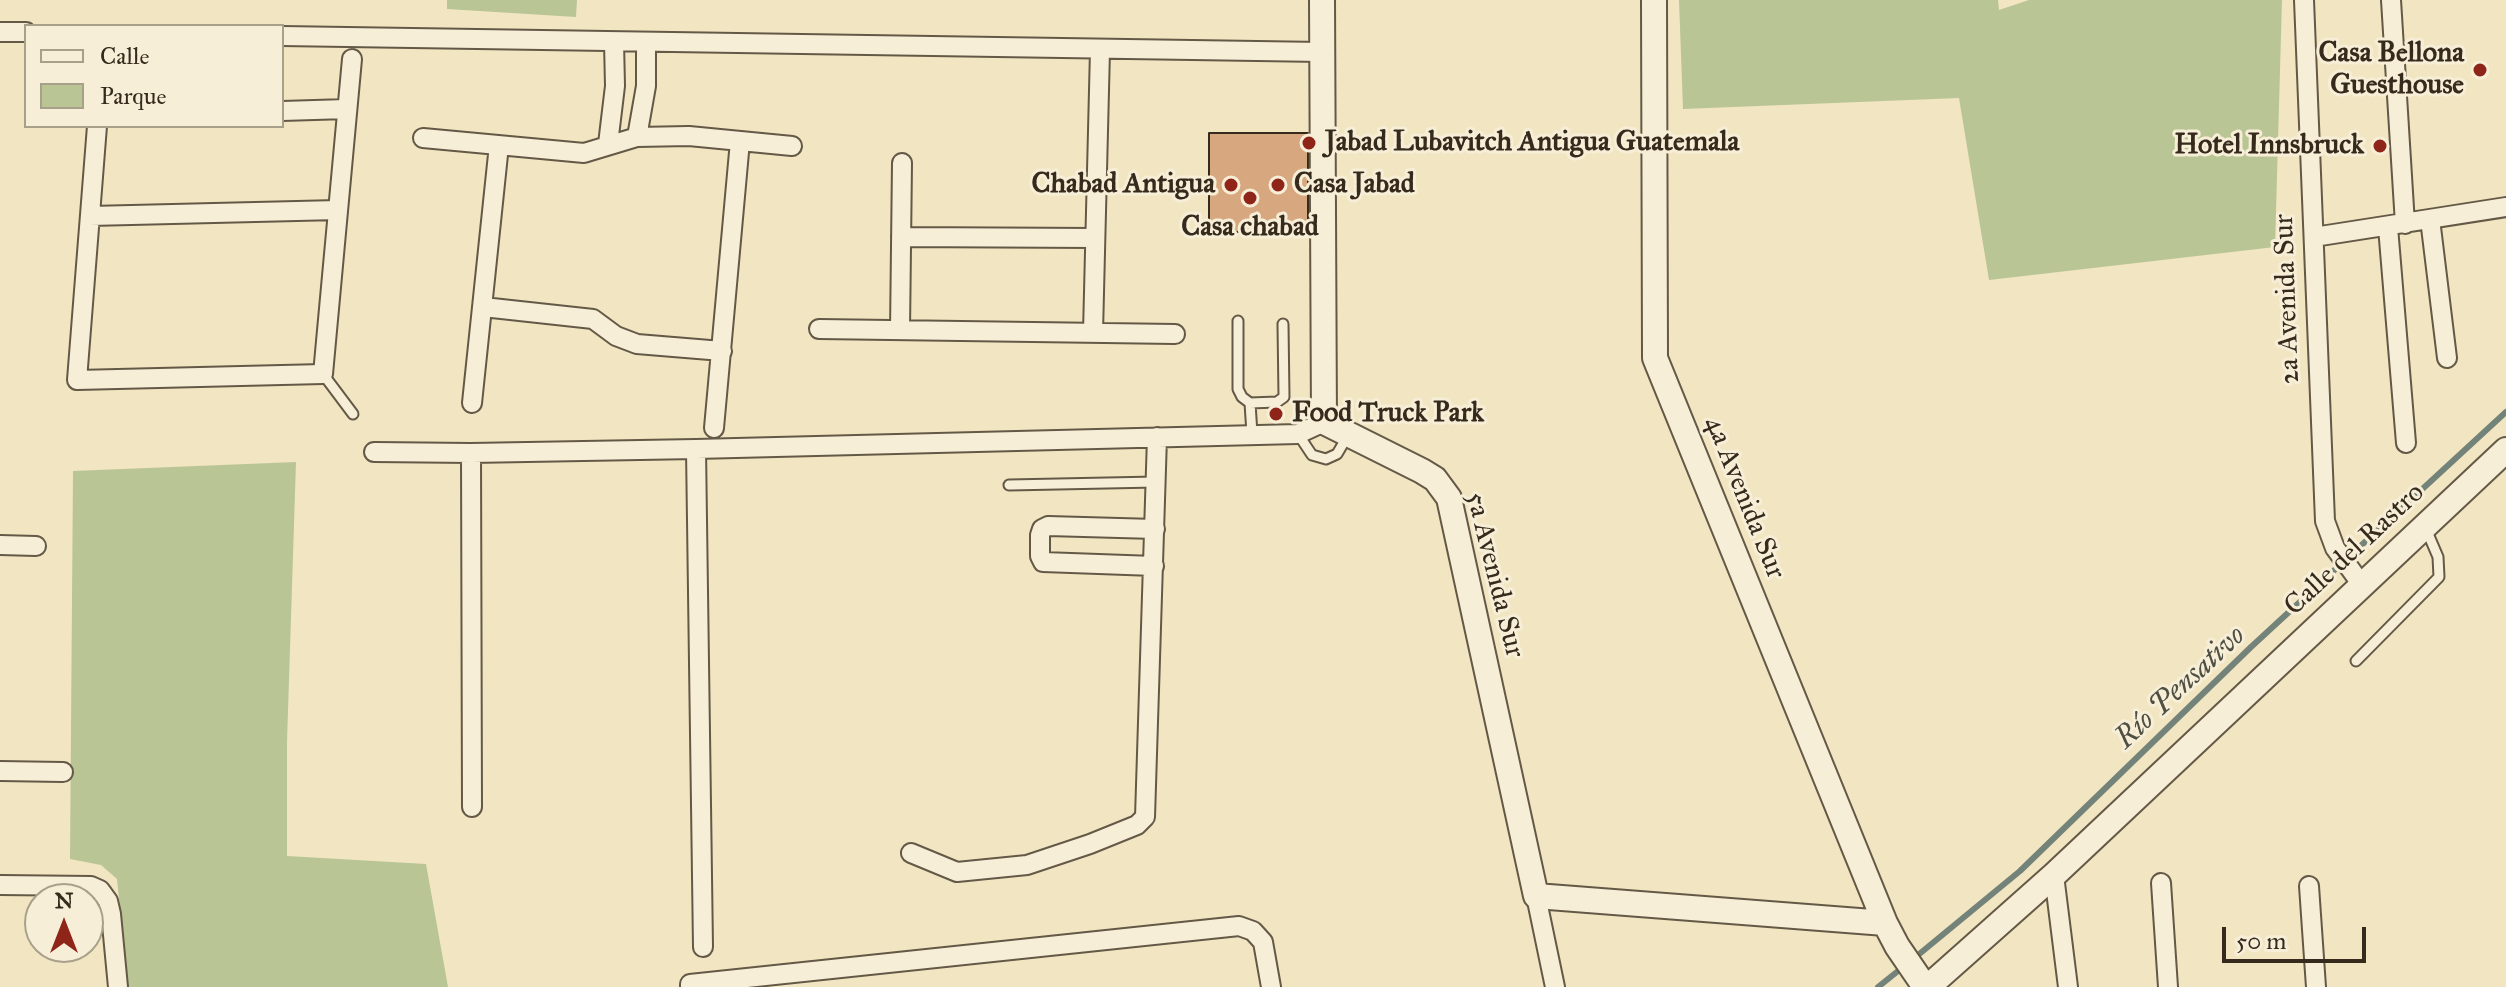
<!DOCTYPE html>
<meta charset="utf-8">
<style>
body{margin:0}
#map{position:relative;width:2506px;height:987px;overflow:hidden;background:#f2e5c2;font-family:"IM FELL Great Primer",serif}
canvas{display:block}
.legend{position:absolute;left:24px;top:24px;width:260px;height:104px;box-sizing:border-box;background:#f7eed7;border:2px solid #a9a08c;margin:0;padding:10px 14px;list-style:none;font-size:24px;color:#352a1c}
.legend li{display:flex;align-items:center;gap:16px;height:40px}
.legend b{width:40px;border:2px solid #a9a08c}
.north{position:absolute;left:24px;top:883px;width:80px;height:80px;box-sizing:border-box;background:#f7eed7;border:2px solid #a9a08c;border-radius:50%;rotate:0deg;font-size:22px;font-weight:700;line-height:32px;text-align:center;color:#352a1c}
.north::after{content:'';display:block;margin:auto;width:28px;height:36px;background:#8f2418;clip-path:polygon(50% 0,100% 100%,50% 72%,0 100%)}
.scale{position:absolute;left:2222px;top:927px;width:144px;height:36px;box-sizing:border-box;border:4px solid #352a1c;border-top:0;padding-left:10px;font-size:24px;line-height:28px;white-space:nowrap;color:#352a1c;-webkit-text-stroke:6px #f7eed7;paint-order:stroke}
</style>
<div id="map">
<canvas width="2506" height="987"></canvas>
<ul class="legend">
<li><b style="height:10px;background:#f7eed7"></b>Calle</li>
<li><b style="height:22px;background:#b9c594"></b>Parque</li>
</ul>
<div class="north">N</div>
<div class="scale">50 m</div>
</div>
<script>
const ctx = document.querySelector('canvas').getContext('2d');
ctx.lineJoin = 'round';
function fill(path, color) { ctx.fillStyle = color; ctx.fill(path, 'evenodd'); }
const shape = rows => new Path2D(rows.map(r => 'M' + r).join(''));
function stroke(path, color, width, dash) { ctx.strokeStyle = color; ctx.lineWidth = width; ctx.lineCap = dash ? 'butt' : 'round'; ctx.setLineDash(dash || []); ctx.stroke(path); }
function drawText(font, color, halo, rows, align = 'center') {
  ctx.font = font + ' "IM FELL Great Primer",serif'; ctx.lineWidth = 6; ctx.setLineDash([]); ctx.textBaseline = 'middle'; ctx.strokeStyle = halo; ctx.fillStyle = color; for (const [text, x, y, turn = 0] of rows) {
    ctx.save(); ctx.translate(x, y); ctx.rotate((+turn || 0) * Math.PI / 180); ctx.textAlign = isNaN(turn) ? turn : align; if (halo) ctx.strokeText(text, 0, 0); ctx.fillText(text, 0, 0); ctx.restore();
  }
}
fill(shape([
 [447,0,577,0,576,17,447,9],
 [1679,0,1998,0,1999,10,2029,0,2282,0,2275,247,1989,280,1959,98,1683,109],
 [296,462,287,742,287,856,426,864,448,987,128,987,117,879,101,865,70,859,73,471]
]), '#b9c594');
stroke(shape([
 [1912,960,2020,871,2251,647,2506,412],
 [1878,987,1903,967]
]), '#738379', 6);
const building = shape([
 [1209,133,1308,133,1308,232,1209,232,1209,133]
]);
fill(building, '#d7a87f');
stroke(building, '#352a1c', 2);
const service = shape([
 [1238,321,1238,389,1242,397,1250,403,1252,434],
 [323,374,353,414],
 [1250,403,1277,402,1284,397,1283,324],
 [1298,434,1312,455,1326,459,1337,454,1347,437],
 [1009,485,1156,482],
 [2356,661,2439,577,2438,557,2426,529]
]);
const minor = shape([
 [2304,0,2325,521,2335,548,2362,585],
 [2391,0,2405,224],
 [0,32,26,32],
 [282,36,1322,52],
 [282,111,347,109],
 [97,126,77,380,323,374,352,59],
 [637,137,646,86,646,43],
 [423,138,584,153,637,137,689,136,792,146],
 [608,144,615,86,614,42],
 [90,216,338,210],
 [2430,219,2447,358],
 [2388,227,2406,443],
 [901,237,1095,238],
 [2314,237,2506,207],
 [483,307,593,319,616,336,637,344,722,351],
 [819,329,1175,334],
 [900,330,902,163],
 [1093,333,1100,50],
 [472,403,499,145],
 [714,428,740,141],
 [696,449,703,947],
 [374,452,471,453,696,449,1298,434,1324,422],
 [471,453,472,807],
 [0,545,36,546],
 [1154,566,1043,562,1040,556,1040,535,1042,529,1048,526,1155,529],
 [0,771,63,772],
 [911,853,957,872,1027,865,1090,844,1137,825,1145,817,1157,437],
 [2054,875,2068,987],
 [2161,883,2168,987],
 [0,885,91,886,100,890,108,901,111,914,118,987],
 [2309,886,2316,987],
 [1536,896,1555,987],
 [690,987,690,984,1239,926,1253,931,1263,942,1271,987]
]);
const tertiary = shape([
 [1322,0,1324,422,1422,471,1435,479,1449,498,1536,896,1885,923],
 [1654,0,1655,358,1885,923,1897,946,1925,987],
 [1928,987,2054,875,2506,450]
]);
stroke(service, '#645946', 13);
stroke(minor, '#645946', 22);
stroke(tertiary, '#645946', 28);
stroke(service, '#f7eed7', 9);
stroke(minor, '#f7eed7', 18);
stroke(tertiary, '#f7eed7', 24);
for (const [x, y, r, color] of [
 [2480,70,8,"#8f2418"],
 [1309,143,8,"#8f2418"],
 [2380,146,8,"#8f2418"],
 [1231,185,8,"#8f2418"],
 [1278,185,8,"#8f2418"],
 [1250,198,8,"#8f2418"],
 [1276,414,8,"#8f2418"]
]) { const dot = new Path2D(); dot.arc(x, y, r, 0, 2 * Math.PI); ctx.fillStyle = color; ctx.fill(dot); stroke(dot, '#f7eed7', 3); }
drawText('bold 28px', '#352a1c', '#f7eed7', [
 ["Casa Bellona",2464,54],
 ["Guesthouse",2464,86],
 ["Jabad Lubavitch Antigua Guatemala",1325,143,"left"],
 ["Hotel Innsbruck",2364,146],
 ["Chabad Antigua",1215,185],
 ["Casa Jabad",1294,185,"left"],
 ["Casa chabad",1250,228,"center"],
 ["Food Truck Park",1292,414,"left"]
], 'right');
drawText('28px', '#352a1c', '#f7eed7', [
 ["2a Avenida Sur",2288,299,-92],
 ["4a Avenida Sur",1744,498,68],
 ["Calle del Rastro",2355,550,-43],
 ["5a Avenida Sur",1494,575,76]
]);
drawText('italic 30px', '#4f4f43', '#f7eed7', [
 ["Río Pensativo",2181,688,-43]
]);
</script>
